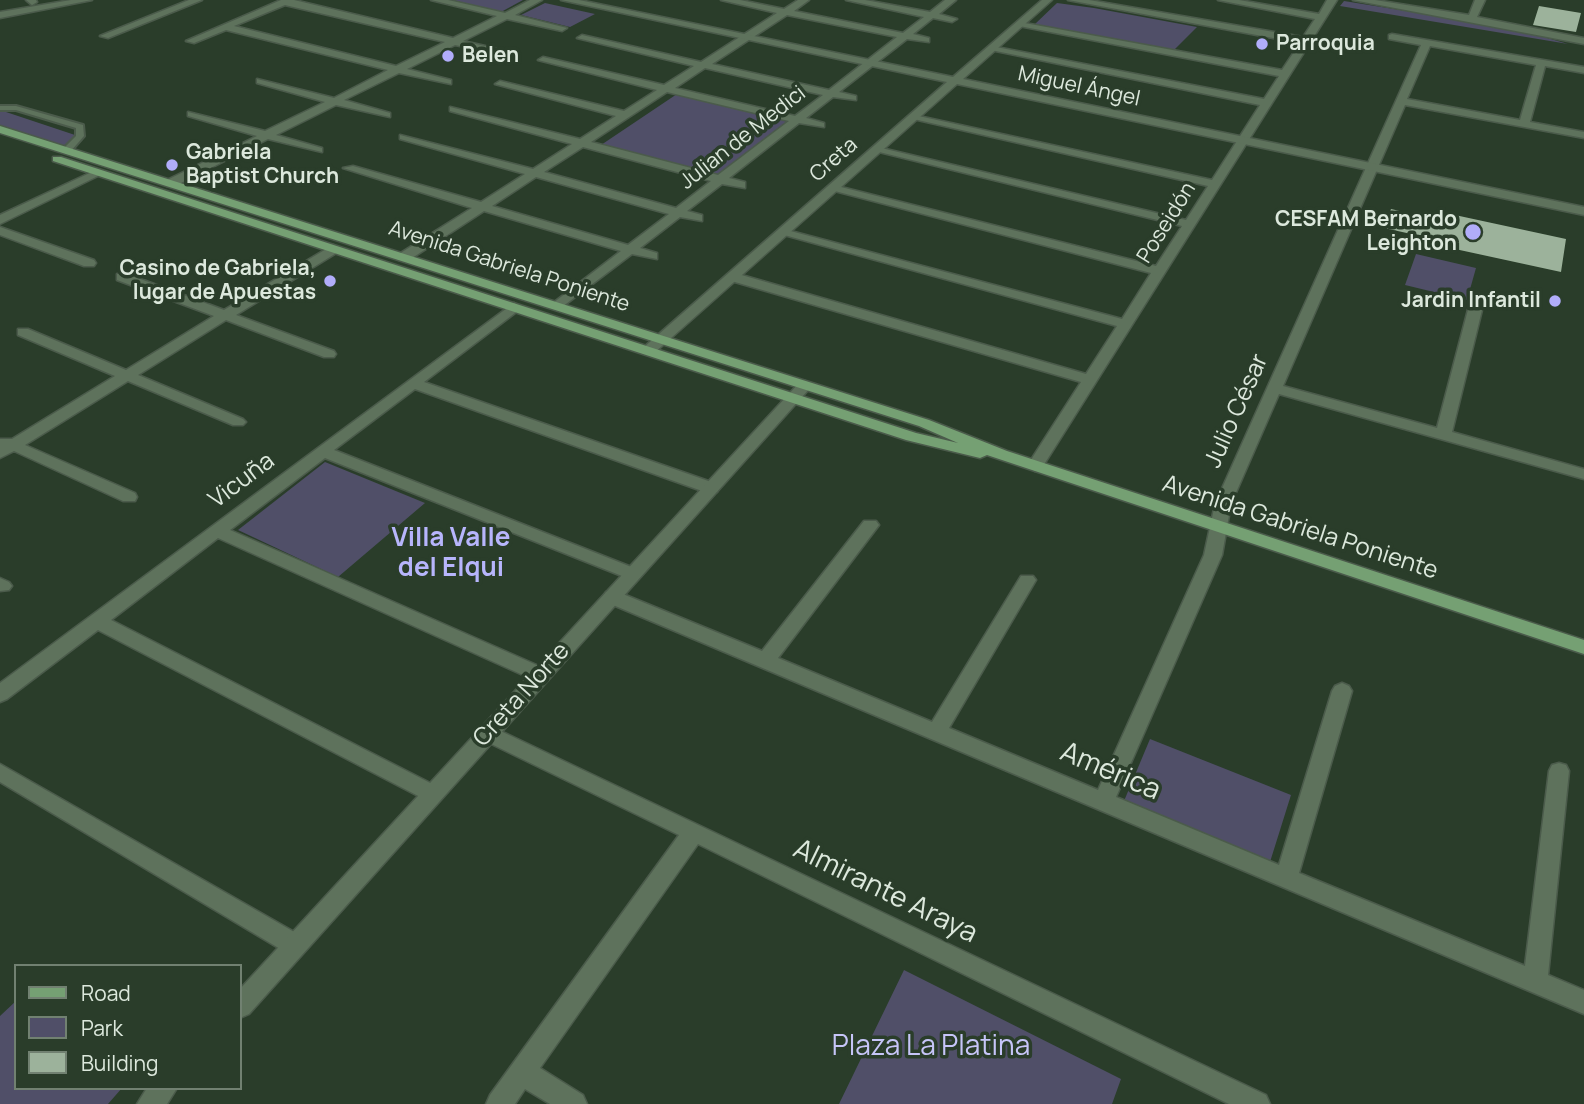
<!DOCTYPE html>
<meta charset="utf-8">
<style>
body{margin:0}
#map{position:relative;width:1584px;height:1104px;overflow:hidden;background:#2a3d2a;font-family:Manrope,sans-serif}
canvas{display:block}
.legend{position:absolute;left:14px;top:964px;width:228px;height:126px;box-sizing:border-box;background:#2a3d2a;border:2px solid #718171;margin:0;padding:9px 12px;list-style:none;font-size:21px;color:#dce8dc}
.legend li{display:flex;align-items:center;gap:14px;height:35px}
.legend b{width:35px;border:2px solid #718171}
</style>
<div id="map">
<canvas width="1584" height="1104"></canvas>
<ul class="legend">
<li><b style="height:9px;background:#75a073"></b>Road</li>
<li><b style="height:19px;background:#504f68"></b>Park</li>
<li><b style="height:19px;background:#9cb29b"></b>Building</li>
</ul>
</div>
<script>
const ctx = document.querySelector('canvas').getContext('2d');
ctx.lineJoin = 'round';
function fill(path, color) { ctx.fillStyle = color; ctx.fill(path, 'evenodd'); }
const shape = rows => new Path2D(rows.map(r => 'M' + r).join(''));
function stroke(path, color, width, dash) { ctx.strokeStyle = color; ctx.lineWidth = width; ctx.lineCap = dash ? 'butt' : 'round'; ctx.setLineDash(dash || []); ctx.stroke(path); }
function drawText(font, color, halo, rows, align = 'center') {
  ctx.font = font + ' Manrope,sans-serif'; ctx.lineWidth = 7; ctx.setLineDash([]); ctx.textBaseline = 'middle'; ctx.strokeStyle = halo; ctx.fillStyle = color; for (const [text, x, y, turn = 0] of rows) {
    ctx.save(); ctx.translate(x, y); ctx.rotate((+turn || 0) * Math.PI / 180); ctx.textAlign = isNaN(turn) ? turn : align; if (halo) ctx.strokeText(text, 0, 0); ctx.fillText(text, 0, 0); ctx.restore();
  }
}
fill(shape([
 [452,0,523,0,501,12],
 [1344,1,1513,28,1568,44,1340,6],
 [545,3,595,14,570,27,521,15],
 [1057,3,1094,8,1197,27,1172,52,1035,24],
 [677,94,789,120,717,175,601,145],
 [0,110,78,136,62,150,0,131],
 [1416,254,1476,268,1467,300,1405,285],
 [325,462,425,503,338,577,238,530],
 [1150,739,1291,795,1270,862,1124,801],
 [904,970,1121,1079,1112,1104,839,1104],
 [16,1001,16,1088,122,1088,108,1104,0,1104,0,1016]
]), '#504f68');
fill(shape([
 [1539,6,1581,13,1576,32,1533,25],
 [1391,209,1439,220,1441,212,1566,239,1561,272,1432,244,1434,239,1384,228]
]), '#9cb29b');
const lane = shape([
 [0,106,16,106,83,125,84,136,70,152,64,152,64,148,76,136,76,128,16,110,0,110,0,106]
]);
const street = shape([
 [26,0,36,0,37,2,32,5,26,0],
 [189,0,202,0,108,38,100,36,189,0],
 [281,0,294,0,453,38,497,16,431,0,448,0,505,13,530,0,542,0,515,15,567,28,562,31,507,19,463,41,507,51,507,55,455,45,407,69,451,80,451,84,399,73,344,100,390,113,390,117,336,105,276,135,322,148,322,152,268,139,175,186,167,186,167,180,257,136,188,116,188,112,265,131,325,102,257,83,257,79,334,98,388,70,226,30,194,43,186,41,281,0],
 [285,5,445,42,396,66,234,26,285,5],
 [721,0,740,0,784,9,798,0,809,0,794,11,903,33,924,17,846,0,865,0,930,12,945,0,956,0,939,14,957,19,952,22,933,18,913,34,929,38,929,42,907,39,839,92,856,96,856,100,833,97,806,118,824,123,824,127,799,123,729,178,745,182,745,188,722,184,687,211,702,215,702,221,680,217,640,248,657,253,657,259,632,254,558,310,551,306,553,303,621,251,484,211,409,260,399,260,399,254,472,208,343,168,353,166,481,202,525,174,400,139,400,135,533,169,572,144,450,111,450,107,580,139,616,116,495,84,500,81,624,111,657,90,538,60,543,57,664,85,694,66,577,38,582,35,701,62,777,13,721,0],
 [787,15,897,37,829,90,712,64,787,15],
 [705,68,823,95,795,116,675,88,705,68],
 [667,92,789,121,718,175,591,142,667,92],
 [583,147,711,181,676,208,544,172,583,147],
 [536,177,669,214,628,245,492,206,536,177],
 [1068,0,1089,0,1303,37,1315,19,1218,0,1239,0,1319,14,1327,0,1337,0,1043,466,1035,471,1027,466,1081,382,728,280,726,277,733,273,738,274,1086,374,1117,326,777,233,783,229,1122,319,1151,273,827,189,833,185,1156,266,1182,226,871,150,877,147,1186,220,1208,186,909,118,914,115,1212,180,1260,105,986,49,991,46,1264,99,1279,76,1014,25,1019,22,1282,70,1300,43,1068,0],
 [1353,0,1375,0,1469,15,1475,0,1485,0,1477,17,1584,38,1584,44,1353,0],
 [1392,34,1584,67,1584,73,1545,66,1530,122,1584,132,1584,138,1405,105,1283,386,1437,428,1469,306,1471,303,1481,303,1483,306,1452,432,1584,469,1584,479,1279,394,1231,504,1222,555,1116,797,1279,865,1332,691,1335,686,1342,683,1349,686,1352,691,1299,873,1525,966,1549,771,1552,765,1559,763,1566,765,1569,771,1548,975,1584,990,1584,1014,606,602,603,597,606,592,612,591,618,592,762,651,864,521,876,521,879,525,876,529,778,658,932,722,1021,576,1033,576,1036,580,949,728,1098,790,1204,555,1215,504,1421,45,1389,39,1389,35,1392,34],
 [1430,46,1536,65,1520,120,1407,99,1430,46],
 [94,171,104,173,0,224,0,215,94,171],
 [0,227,94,260,96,263,94,266,84,266,0,235,0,227],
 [333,245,339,249,338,252,236,315,334,351,336,354,334,357,324,357,226,320,138,375,243,419,246,422,243,425,233,425,128,381,25,445,135,493,137,497,135,501,123,501,14,451,0,458,0,439,12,439,115,376,18,335,18,329,28,329,126,370,214,316,117,280,117,274,127,274,224,310,333,245],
 [514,303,521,307,519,310,424,382,717,484,719,488,717,492,705,492,415,389,334,450,639,570,642,574,639,578,627,578,325,458,230,530,548,670,551,675,548,680,541,682,534,680,218,538,111,620,440,788,444,794,440,800,433,803,426,800,98,630,7,699,0,702,0,683,514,303],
 [0,578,9,582,12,586,9,590,0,591,0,578],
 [488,725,1266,1095,1270,1104,1229,1104,698,844,540,1068,583,1095,587,1104,550,1104,525,1089,515,1104,486,1104,490,1095,679,835,481,739,478,733,481,727,488,725],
 [0,764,303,937,307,945,303,953,295,956,287,953,0,782,0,764]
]);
const secondary = shape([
 [71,0,92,0,0,18,0,12,71,0],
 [561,0,579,0,953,77,1042,0,1052,0,963,79,1584,207,1584,215,957,84,653,354,648,355,641,351,643,348,947,82,561,0],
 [805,381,812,385,810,388,249,1014,240,1018,240,989,800,382,805,381],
 [147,1088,177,1088,167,1104,137,1104,147,1088]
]);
const primary = shape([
 [0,126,929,420,1007,451,1584,640,1584,654,987,455,980,458,906,440,53,161,53,157,61,157,916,433,958,443,919,426,0,133,0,126]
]);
stroke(lane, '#4b5b4b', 4);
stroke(street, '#4b5b4b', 3);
stroke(secondary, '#4b5b4b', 3);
stroke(primary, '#4b5b4b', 3);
fill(lane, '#5e725c');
fill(street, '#5e725c');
fill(secondary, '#5e725c');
fill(primary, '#75a073');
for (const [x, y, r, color] of [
 [1262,44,7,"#b1adfa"],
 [448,56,7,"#b1adfa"],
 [172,165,7,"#b1adfa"],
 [1473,232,9,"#b1adfa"],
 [330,281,7,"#b1adfa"],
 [1555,301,7,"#b1adfa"]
]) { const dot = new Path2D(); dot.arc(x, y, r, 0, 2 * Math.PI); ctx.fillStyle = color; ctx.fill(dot); stroke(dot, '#2a3d2a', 2.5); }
drawText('bold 21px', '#dce8dc', '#2a3d2a', [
 ["Parroquia",1276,44],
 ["Belen",462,56],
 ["Gabriela",186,153],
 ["Baptist Church",186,177],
 ["CESFAM Bernardo",1457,220,"right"],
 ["Leighton",1457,244,"right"],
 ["Casino de Gabriela,",316,269,"right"],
 ["lugar de Apuestas",316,293,"right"],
 ["Jardin Infantil",1541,301,"right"]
], 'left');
drawText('21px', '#dce8dc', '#2a3d2a', [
 ["Miguel Ángel",1079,87,12],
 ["Julian de Medici",743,138,-38],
 ["Creta",834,160,-41],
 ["Poseidón",1167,223,-58],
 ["Avenida Gabriela Poniente",509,267,18]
]);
drawText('24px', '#dce8dc', '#2a3d2a', [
 ["Julio César",1237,411,-66],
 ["Vicuña",242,481,-37],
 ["Avenida Gabriela Poniente",1300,528,18],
 ["Creta Norte",522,695,-48]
]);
drawText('bold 26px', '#b7b5fc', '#2a3d2a', [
 ["Villa Valle",451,539],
 ["del Elqui",451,569]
]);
drawText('28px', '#dce8dc', '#2a3d2a', [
 ["América",1110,772,23],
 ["Almirante Araya",885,892,26]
]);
drawText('28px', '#c6c5f8', '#2a3d2a', [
 ["Plaza La Platina",931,1047]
]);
</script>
